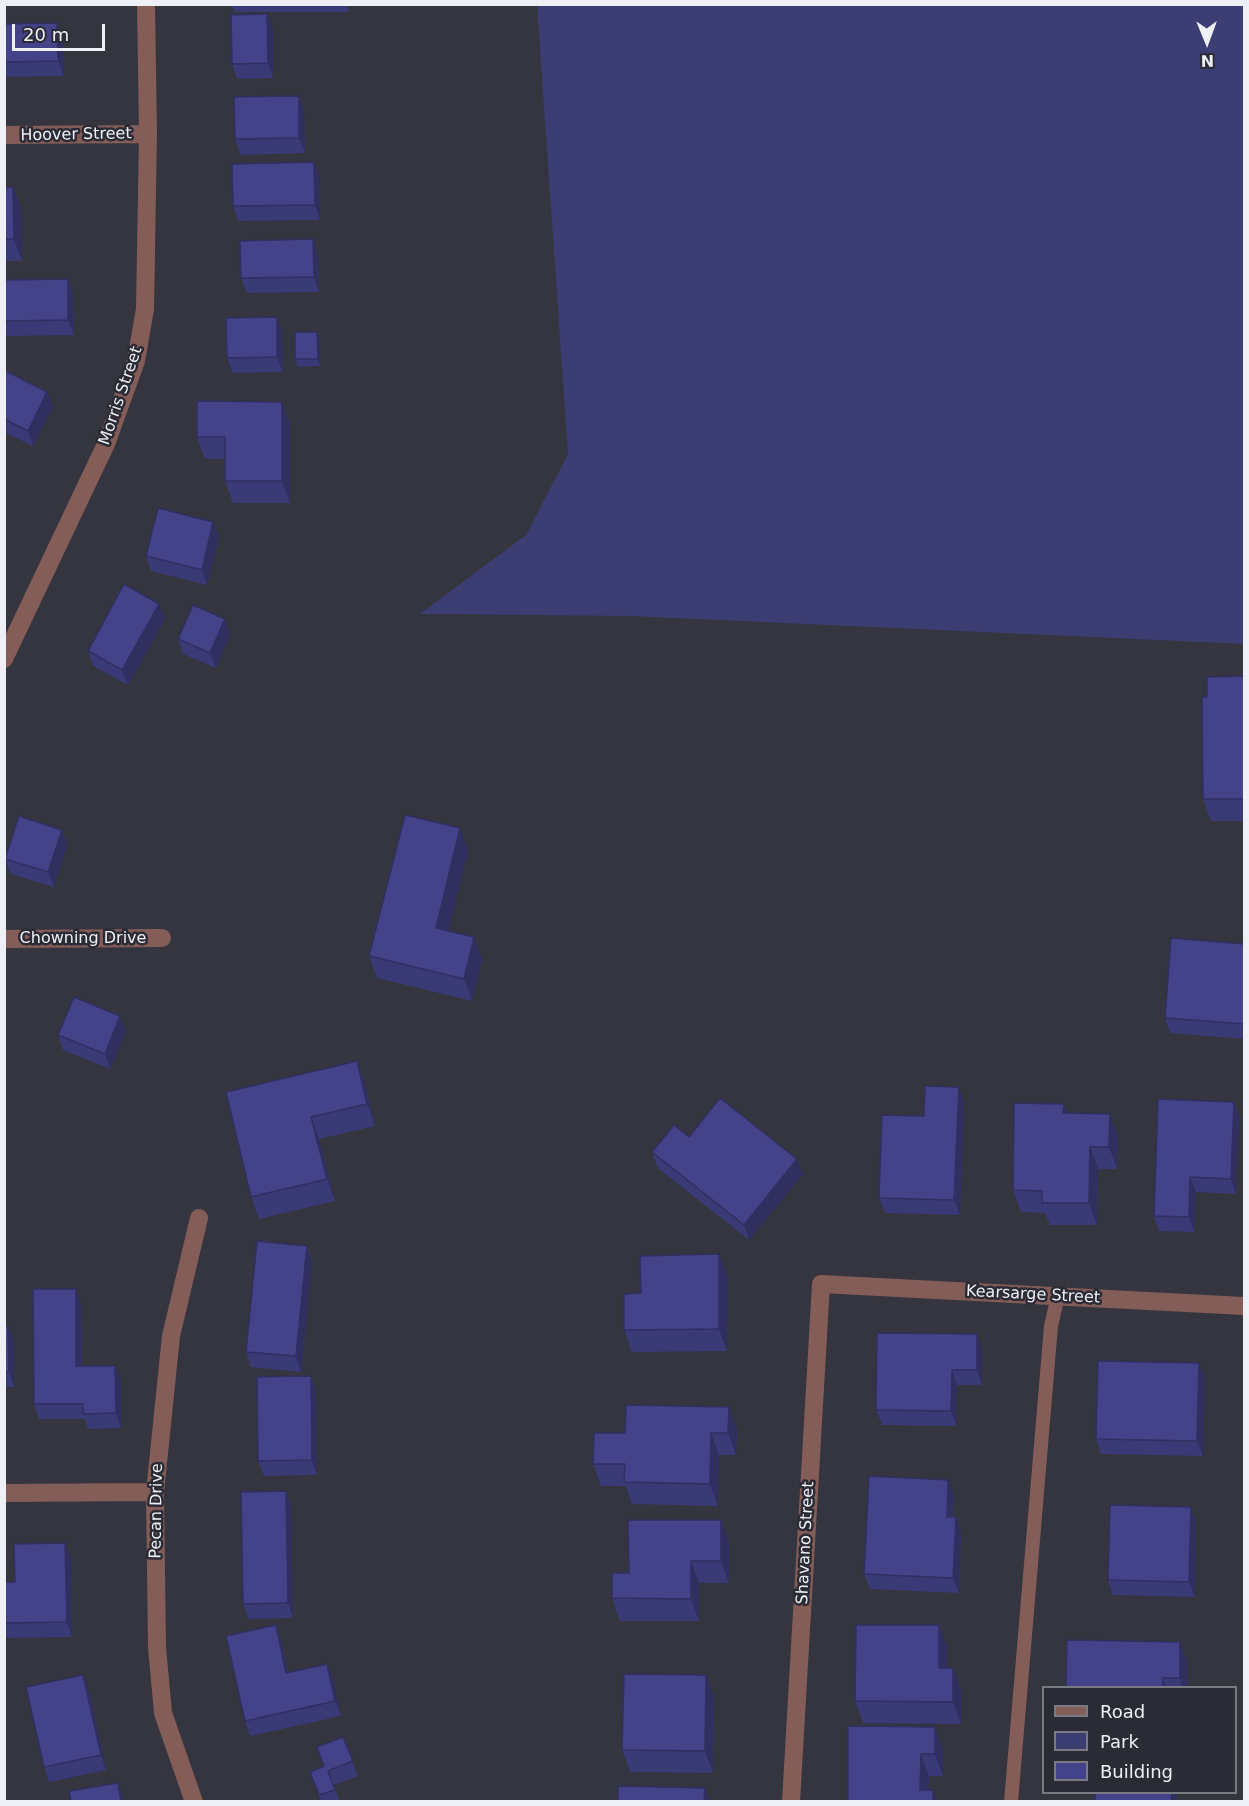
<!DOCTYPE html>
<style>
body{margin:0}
#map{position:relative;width:1249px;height:1806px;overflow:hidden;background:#34353e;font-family:"DejaVu Sans",sans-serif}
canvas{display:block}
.frame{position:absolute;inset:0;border:6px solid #eff0f6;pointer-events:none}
.legend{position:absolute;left:1042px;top:1686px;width:195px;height:108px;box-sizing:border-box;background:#2a2b34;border:2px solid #797a82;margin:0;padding:8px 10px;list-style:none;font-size:18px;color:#eff0f6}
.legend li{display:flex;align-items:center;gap:12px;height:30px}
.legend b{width:30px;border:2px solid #797a82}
.north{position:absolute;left:1177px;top:12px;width:60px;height:60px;-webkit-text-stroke:4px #2a2b34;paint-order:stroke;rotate:179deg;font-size:16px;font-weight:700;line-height:24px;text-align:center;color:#eff0f6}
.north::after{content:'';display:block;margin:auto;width:21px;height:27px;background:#eff0f6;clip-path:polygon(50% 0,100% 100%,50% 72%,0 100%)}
.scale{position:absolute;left:12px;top:24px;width:93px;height:27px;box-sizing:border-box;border:3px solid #eff0f6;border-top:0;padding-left:8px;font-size:18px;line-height:21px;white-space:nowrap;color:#eff0f6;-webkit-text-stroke:4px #2a2b34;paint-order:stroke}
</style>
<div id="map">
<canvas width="1249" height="1806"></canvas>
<div class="frame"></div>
<ul class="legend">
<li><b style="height:8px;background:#845d59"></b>Road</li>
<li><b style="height:16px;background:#3c3d72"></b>Park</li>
<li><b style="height:16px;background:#444389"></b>Building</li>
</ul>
<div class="north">N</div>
<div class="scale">20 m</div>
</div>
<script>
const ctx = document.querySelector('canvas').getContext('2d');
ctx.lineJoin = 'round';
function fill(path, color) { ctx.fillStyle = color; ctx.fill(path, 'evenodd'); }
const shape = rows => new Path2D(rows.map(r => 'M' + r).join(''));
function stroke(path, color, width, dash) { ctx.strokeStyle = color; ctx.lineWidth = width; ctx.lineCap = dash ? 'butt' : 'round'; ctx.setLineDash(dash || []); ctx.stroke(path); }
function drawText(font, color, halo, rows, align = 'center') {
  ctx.font = font + ' "DejaVu Sans",sans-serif'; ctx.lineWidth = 5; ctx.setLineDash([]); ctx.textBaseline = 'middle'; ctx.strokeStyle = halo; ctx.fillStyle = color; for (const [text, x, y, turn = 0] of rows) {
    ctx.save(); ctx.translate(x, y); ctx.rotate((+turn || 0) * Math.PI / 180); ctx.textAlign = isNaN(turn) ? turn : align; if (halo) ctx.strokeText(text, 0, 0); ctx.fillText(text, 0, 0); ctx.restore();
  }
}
fill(shape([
 [537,5,1244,5,1244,644,630,616,420,614,526,535,568,454]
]), '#3c3d72');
stroke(shape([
 [1011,1802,1051,1326,1058,1296]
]), '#845d59', 14);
stroke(shape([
 [4,135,148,134],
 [4,659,106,444,136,361,145,309,148,134,146,4],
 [4,939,162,938],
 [4,1493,155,1492],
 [194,1802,163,1713,157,1647,155,1492,171,1336,199,1218],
 [791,1802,821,1284,1244,1306]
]), '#845d59', 18);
fill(shape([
 [231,4,348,4,348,12,234,12],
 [4,24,63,38,64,76,4,77],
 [273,29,273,78,237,79,232,64],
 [299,96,304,111,305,153,241,155,235,139],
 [320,177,320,220,238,221,233,206],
 [13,187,21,209,22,261,4,261,4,188],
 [313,239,318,254,319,292,247,293,241,278],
 [68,279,73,294,74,335,4,336,4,280],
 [282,332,283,372,233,373,227,358],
 [317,332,320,340,320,366,298,367,295,359],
 [4,370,47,392,53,407,33,446,4,432],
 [282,402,290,424,290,503,233,503,225,481,225,459,205,459,197,437],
 [213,522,219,537,207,585,151,571,146,556],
 [159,604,165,619,128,685,93,666,88,651],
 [230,634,216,668,183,654,178,639],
 [1245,676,1245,821,1211,821,1203,799,1207,697],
 [62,830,67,845,54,887,11,874,5,859],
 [468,850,448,931,474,937,482,959,472,1001,377,978,369,956],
 [1245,944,1245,1039,1170,1033,1165,1018],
 [126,1031,110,1069,63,1050,58,1035],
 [357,1061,365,1083,375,1126,319,1139,335,1201,259,1219,251,1197,226,1092],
 [964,1102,960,1215,885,1213,879,1198,924,1116],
 [1067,1114,1118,1136,1117,1169,1098,1169,1097,1225,1050,1225,1045,1213,1021,1212,1013,1190],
 [1239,1117,1236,1194,1196,1192,1194,1232,1159,1231,1154,1216],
 [689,1137,803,1174,749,1240,658,1168,652,1152],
 [307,1246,312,1261,301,1372,251,1367,246,1352],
 [728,1276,727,1351,632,1352,624,1330,641,1293],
 [81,1304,82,1366,121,1381,121,1428,88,1429,85,1419,39,1419,34,1404],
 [4,1326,8,1326,14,1341,14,1387,4,1387],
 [982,1349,982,1385,957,1385,957,1426,882,1425,876,1410],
 [311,1376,316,1391,317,1475,264,1476,258,1461],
 [1205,1378,1203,1456,1101,1454,1096,1439],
 [737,1429,736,1455,719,1455,718,1506,632,1504,626,1486,601,1486,593,1464,625,1433],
 [286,1491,291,1506,293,1618,249,1619,243,1604],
 [954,1495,953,1517,961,1532,959,1593,870,1589,864,1574],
 [721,1520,729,1542,729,1583,699,1583,699,1621,620,1621,612,1598,629,1573],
 [1196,1522,1195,1597,1113,1595,1108,1580],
 [71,1558,72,1637,4,1638,4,1582,15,1582],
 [276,1625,281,1640,288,1672,333,1679,341,1716,250,1736,245,1721],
 [939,1625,947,1647,947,1668,953,1668,961,1690,961,1724,863,1723,855,1701],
 [1180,1642,1188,1664,1188,1688,1066,1688],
 [83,1675,89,1690,106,1770,49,1782,44,1767],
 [714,1697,713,1773,630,1772,622,1750],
 [848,1726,943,1749,943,1776,929,1776,929,1790,933,1790,938,1802,848,1802],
 [343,1737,358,1776,334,1785,340,1802,321,1802,310,1772,324,1767]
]), '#3a3a76');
fill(shape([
 [267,14,273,29,273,78,268,63],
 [57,23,63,38,64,76,58,61],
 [299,96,304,111,305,153,299,138],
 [314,162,320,177,320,220,315,205],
 [13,187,21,209,22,261,14,239],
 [313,239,318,254,319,292,314,277],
 [68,279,73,294,74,335,68,320],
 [277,317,282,332,283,372,277,357],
 [317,332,320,340,320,366,318,359],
 [47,392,53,407,33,446,28,431],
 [282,402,290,424,290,503,282,481],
 [213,522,219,537,207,585,202,570],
 [159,604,165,619,128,685,122,670],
 [225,619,230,634,216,668,210,653],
 [460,828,468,850,444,950,436,928],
 [62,830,67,845,54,887,48,872],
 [474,937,482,959,472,1001,464,979],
 [120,1016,126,1031,110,1069,105,1054],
 [357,1061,365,1083,375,1126,367,1104],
 [959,1087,964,1102,960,1215,954,1200],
 [1234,1102,1239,1117,1236,1194,1231,1179],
 [1064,1104,1072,1126,1063,1113],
 [1110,1114,1118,1136,1117,1169,1109,1147],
 [311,1117,319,1139,335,1201,327,1179],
 [1090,1147,1098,1169,1097,1225,1089,1203],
 [797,1159,803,1174,749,1240,744,1225],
 [1190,1177,1196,1192,1194,1232,1189,1217],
 [307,1246,312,1261,301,1372,296,1356],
 [719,1254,728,1276,727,1351,719,1329],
 [76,1289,81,1304,82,1381,76,1366],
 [8,1326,14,1341,14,1387,9,1372],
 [977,1334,982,1349,982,1385,977,1370],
 [1199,1363,1205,1378,1203,1456,1197,1441],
 [115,1366,121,1381,121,1428,116,1413],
 [952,1370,957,1385,957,1426,951,1411],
 [311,1376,316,1391,317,1475,312,1460],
 [729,1407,737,1429,736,1455,728,1433],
 [711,1433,719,1455,718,1506,710,1484],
 [948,1480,954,1495,952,1532,947,1517],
 [286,1491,291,1506,293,1618,288,1603],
 [1191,1507,1196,1522,1195,1597,1189,1582],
 [956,1517,961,1532,959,1593,953,1578],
 [721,1520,729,1542,729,1583,721,1561],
 [65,1543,71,1558,72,1637,67,1622],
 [691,1561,699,1583,699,1621,691,1599],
 [276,1625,281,1640,291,1688,286,1673],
 [939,1625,947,1647,947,1690,939,1668],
 [1180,1642,1188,1664,1188,1688,1183,1688,1180,1678],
 [327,1664,333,1679,341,1716,335,1701],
 [953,1668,961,1690,961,1724,953,1702],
 [83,1675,89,1690,106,1770,101,1755],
 [706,1675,714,1697,713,1773,705,1751],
 [1163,1678,1166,1688,1163,1688],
 [935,1727,943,1749,943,1776,935,1754],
 [921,1754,929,1776,928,1802,920,1790],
 [118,1783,124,1799,124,1802,121,1802],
 [705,1788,710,1802,704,1802],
 [933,1790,938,1802,933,1802],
 [1172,1792,1176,1792,1177,1797,1177,1802,1171,1802]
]), '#302f60');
const building = shape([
 [267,14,268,63,232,64,231,15,267,14],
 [57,23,58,61,4,62,4,24,57,23],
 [299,96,299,138,235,139,234,97,299,96],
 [314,162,315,205,233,206,232,164,314,162],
 [13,187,14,239,4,239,4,188,13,187],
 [313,239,314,277,241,278,240,241,313,239],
 [68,279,68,320,4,321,4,280,68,279],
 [277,317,277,357,227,358,226,318,277,317],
 [295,332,317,332,318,359,295,359,295,332],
 [4,370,47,392,28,431,4,419,4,370],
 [197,401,282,402,282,481,225,481,225,437,197,437,197,401],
 [158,508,213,522,202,570,146,556,158,508],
 [124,584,159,604,122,670,88,651,124,584],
 [193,605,225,619,210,653,178,639,193,605],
 [1245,676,1245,799,1203,799,1202,697,1207,697,1207,677,1245,676],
 [405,815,460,828,436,928,474,937,464,979,369,956,405,815],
 [19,816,62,830,48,872,5,859,19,816],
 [1171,938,1245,944,1245,1024,1165,1018,1171,938],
 [74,997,120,1016,105,1054,58,1035,74,997],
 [357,1061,367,1104,311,1117,327,1179,251,1197,226,1092,357,1061],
 [925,1086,959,1087,954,1200,879,1198,882,1115,924,1116,925,1086],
 [720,1098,797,1159,744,1225,652,1152,674,1125,689,1137,720,1098],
 [1158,1099,1234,1102,1231,1179,1190,1177,1189,1217,1154,1216,1158,1099],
 [1014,1103,1064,1104,1063,1113,1110,1114,1109,1147,1090,1147,1089,1203,1042,1203,1042,1191,1013,1190,1014,1103],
 [257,1241,307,1246,296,1356,246,1352,257,1241],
 [719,1254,719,1329,624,1330,624,1294,641,1293,640,1256,719,1254],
 [33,1289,76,1289,76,1366,115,1366,116,1413,83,1414,83,1404,34,1404,33,1289],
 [4,1326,8,1326,9,1372,4,1372,4,1326],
 [877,1333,977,1334,977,1370,952,1370,951,1411,876,1410,877,1333],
 [1098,1361,1199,1363,1197,1441,1096,1439,1098,1361],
 [311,1376,312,1460,258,1461,257,1377,311,1376],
 [626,1405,729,1407,728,1433,711,1433,710,1484,624,1482,625,1464,593,1464,594,1433,625,1433,626,1405],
 [869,1476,948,1480,947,1517,956,1517,953,1578,864,1574,869,1476],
 [286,1491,288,1603,243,1604,241,1492,286,1491],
 [1110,1505,1191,1507,1189,1582,1108,1580,1110,1505],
 [628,1520,721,1520,721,1561,691,1561,691,1599,612,1598,612,1573,629,1573,628,1520],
 [65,1543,67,1622,4,1623,4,1582,15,1582,14,1544,65,1543],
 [276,1625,286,1673,327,1664,335,1701,245,1721,226,1636,276,1625],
 [856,1625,939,1625,939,1668,953,1668,953,1702,855,1701,856,1625],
 [1067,1640,1180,1642,1180,1678,1163,1678,1163,1688,1066,1688,1067,1640],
 [624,1674,706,1675,705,1751,622,1750,624,1674],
 [83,1675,101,1755,44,1767,26,1687,83,1675],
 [848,1726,935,1727,935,1754,921,1754,920,1790,933,1790,933,1802,848,1802,848,1726],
 [343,1737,353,1761,328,1771,335,1790,319,1795,310,1772,324,1766,317,1747,343,1737],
 [118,1783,121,1802,71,1802,69,1791,118,1783],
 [618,1786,705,1788,704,1802,618,1802,618,1786],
 [1095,1792,1172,1792,1171,1802,1095,1802,1095,1792]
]);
fill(building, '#444389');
stroke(building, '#302f60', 1.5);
drawText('16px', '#eff0f6', '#2a2b34', [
 ["Hoover Street",76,135,-1],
 ["Morris Street",121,396,-71],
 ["Chowning Drive",83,939],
 ["Kearsarge Street",1033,1295,3],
 ["Pecan Drive",157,1511,-89],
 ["Shavano Street",806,1543,-87]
]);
</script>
